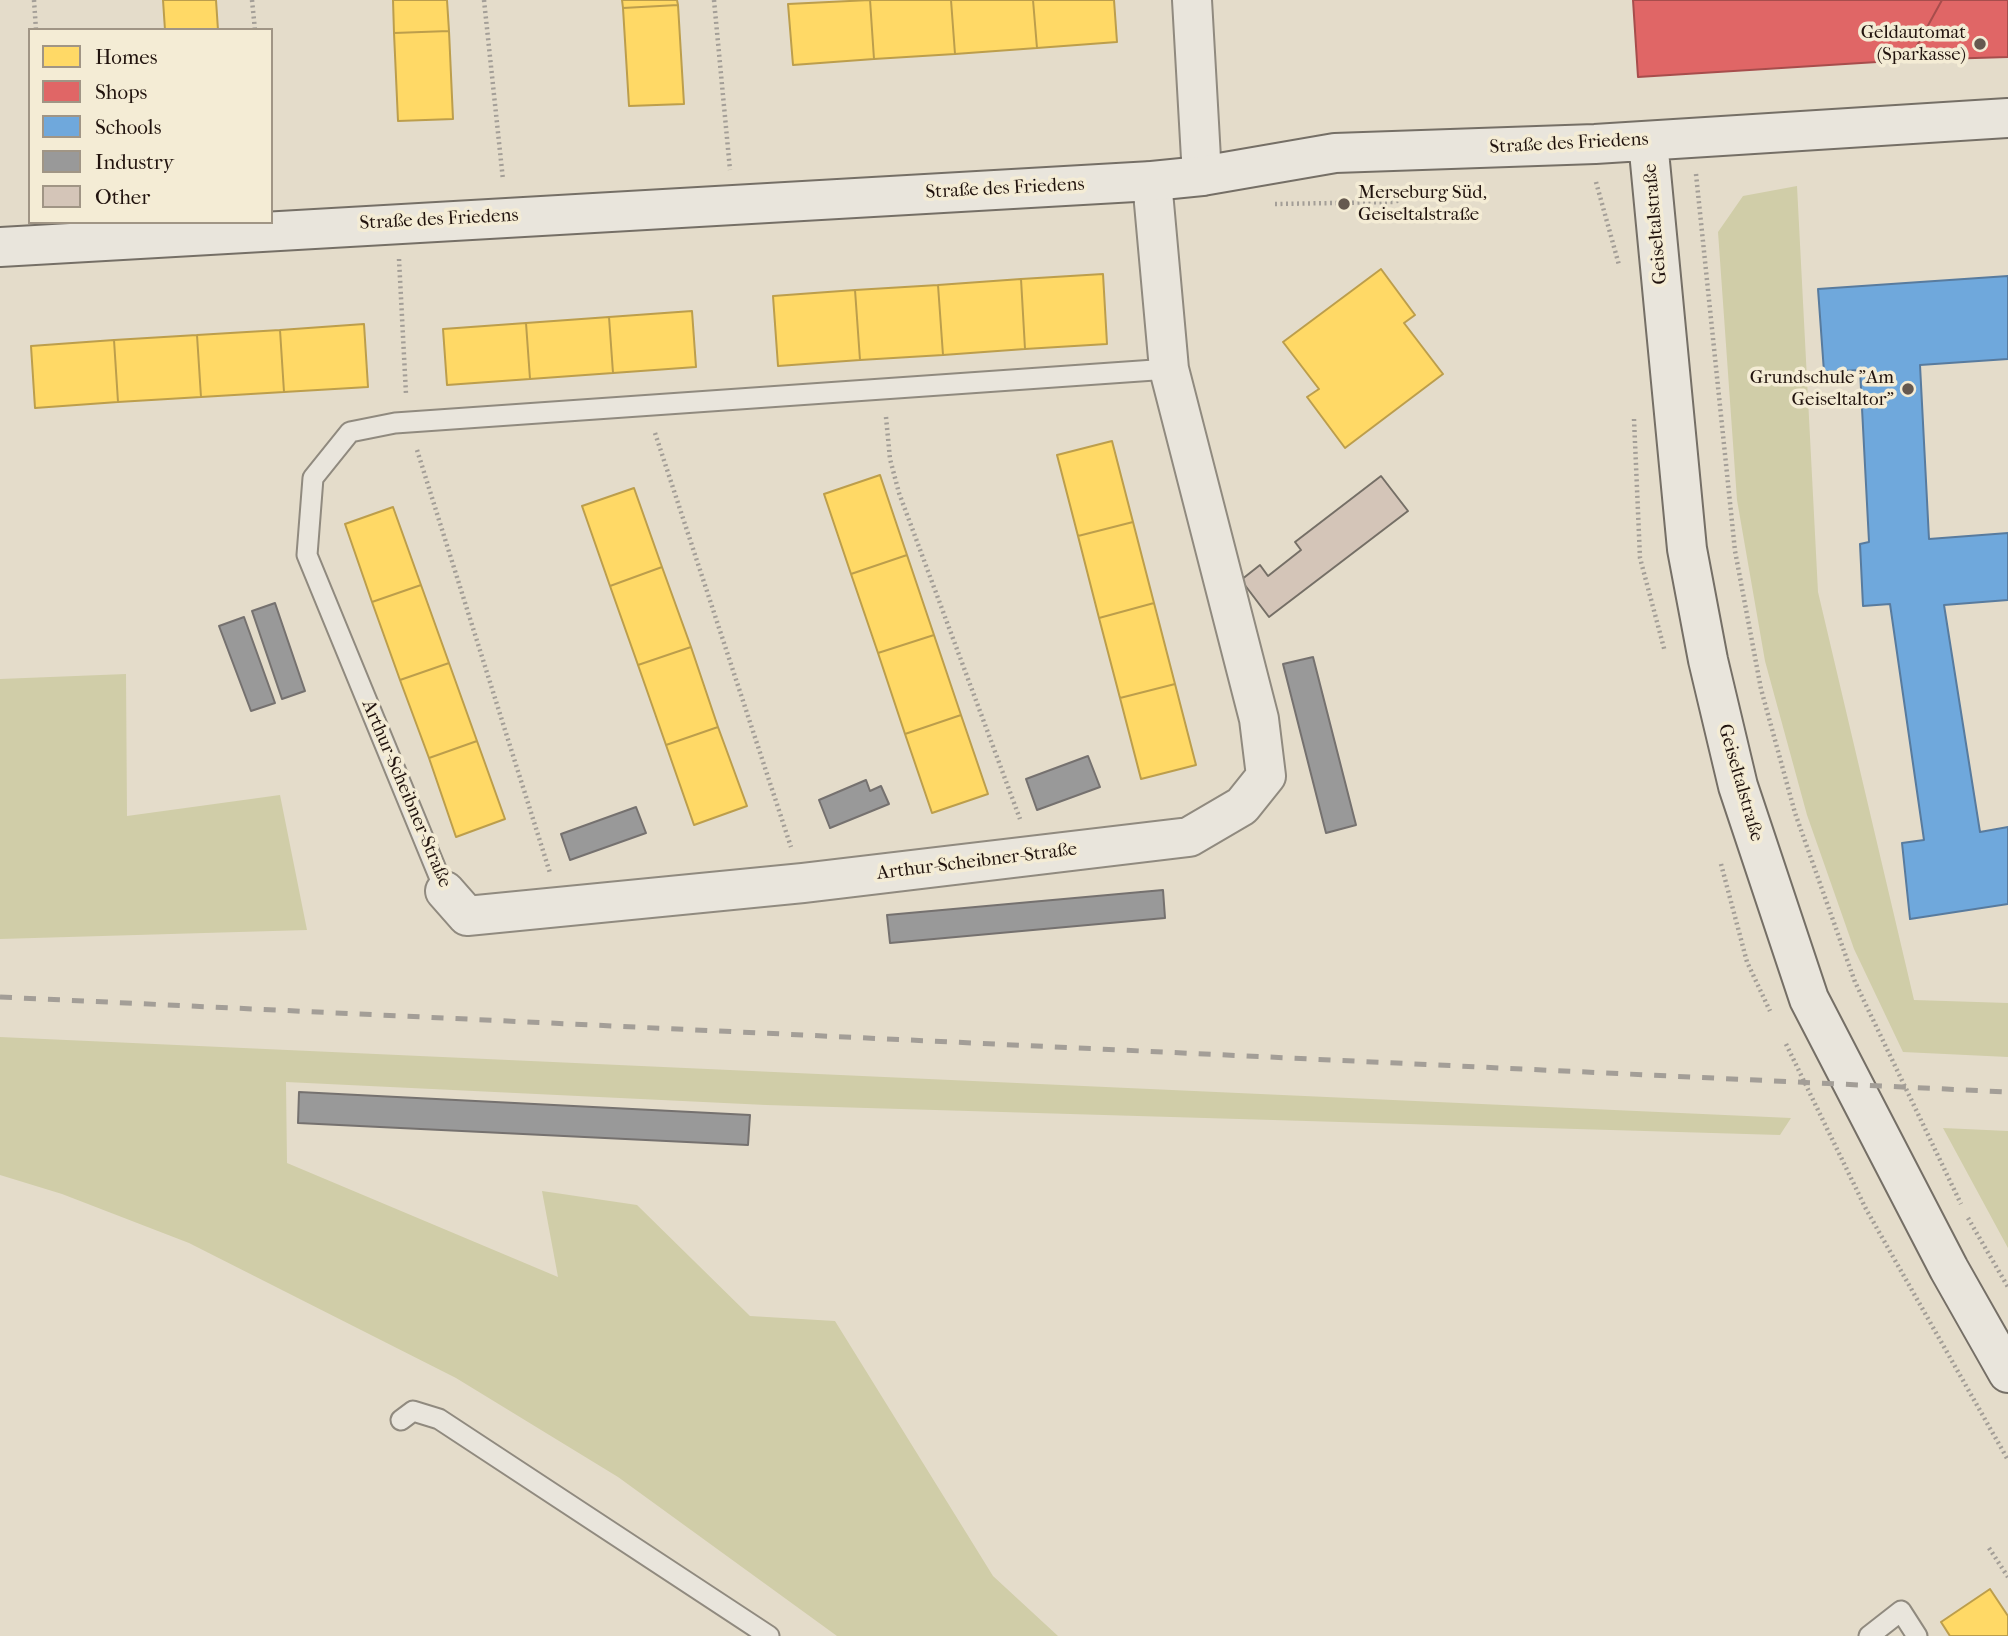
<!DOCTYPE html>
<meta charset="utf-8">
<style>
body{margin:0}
#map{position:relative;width:2008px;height:1636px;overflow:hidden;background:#e4dcca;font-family:"IM FELL French Canon",serif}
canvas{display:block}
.legend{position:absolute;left:28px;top:28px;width:245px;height:196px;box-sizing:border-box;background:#f4ecd5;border:2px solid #a09585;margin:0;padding:9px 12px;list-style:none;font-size:21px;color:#21130e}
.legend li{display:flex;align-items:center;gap:14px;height:35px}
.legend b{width:35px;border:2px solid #a09585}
</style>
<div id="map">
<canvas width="2008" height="1636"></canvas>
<ul class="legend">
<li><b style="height:19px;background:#ffd966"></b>Homes</li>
<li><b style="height:19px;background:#e06666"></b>Shops</li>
<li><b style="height:19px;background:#6fa8dc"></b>Schools</li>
<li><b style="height:19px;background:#999"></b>Industry</li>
<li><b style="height:19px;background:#d4c5b8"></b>Other</li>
</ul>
</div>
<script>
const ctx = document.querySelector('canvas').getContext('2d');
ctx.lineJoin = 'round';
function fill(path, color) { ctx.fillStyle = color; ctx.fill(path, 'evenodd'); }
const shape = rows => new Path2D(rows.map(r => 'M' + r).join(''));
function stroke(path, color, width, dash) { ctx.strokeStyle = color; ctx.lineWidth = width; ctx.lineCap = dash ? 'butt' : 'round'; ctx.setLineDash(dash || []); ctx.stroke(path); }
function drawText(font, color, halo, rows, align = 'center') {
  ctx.font = font + ' "IM FELL French Canon",serif'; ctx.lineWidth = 7; ctx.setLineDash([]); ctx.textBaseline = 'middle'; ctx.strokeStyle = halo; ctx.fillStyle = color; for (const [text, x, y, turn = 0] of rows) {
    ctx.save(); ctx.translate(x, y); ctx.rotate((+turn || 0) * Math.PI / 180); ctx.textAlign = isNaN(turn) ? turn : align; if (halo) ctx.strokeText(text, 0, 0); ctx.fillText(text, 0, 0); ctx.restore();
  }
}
fill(shape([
 [1797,186,1818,592,1914,1000,2008,1003,2008,1057,1903,1052,1854,949,1807,815,1765,661,1737,500,1718,232,1743,196],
 [126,674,127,816,280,795,307,930,0,939,0,679],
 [0,1037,1791,1118,1780,1135,766,1105,286,1082,287,1163,558,1277,542,1191,637,1205,750,1316,835,1321,993,1576,1058,1636,837,1636,618,1477,456,1378,189,1243,62,1194,0,1175],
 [1943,1128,2008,1131,2008,1248]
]), '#d0cda8');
const homes = shape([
 [163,0,216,0,218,30,165,30,163,0],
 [393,0,447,0,449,31,394,33,393,0],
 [622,0,677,0,678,5,623,8,622,0],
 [870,0,874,59,793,65,788,4,870,0],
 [870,0,951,0,955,54,874,59,870,0],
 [951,0,1033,0,1037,48,955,54,951,0],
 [1033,0,1114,0,1117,42,1037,48,1033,0],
 [678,5,684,104,629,106,623,8,678,5],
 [449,31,453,119,398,121,394,33,449,31],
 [1381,269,1415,315,1404,323,1443,374,1345,448,1307,397,1319,389,1283,342,1381,269],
 [1103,274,1107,344,1025,349,1021,279,1103,274],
 [1021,279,1025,349,943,355,938,285,1021,279],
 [938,285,943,355,860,360,855,290,938,285],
 [855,290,860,360,778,366,773,296,855,290],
 [692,311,696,367,613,373,609,317,692,311],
 [609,317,613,373,530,379,526,323,609,317],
 [526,323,530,379,447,385,443,329,526,323],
 [364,324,368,387,284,392,280,330,364,324],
 [280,330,284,392,201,397,197,335,280,330],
 [197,335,201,397,118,402,114,340,197,335],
 [114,340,118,402,35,408,31,346,114,340],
 [1112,441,1133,522,1078,536,1057,455,1112,441],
 [880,475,907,555,851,574,824,494,880,475],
 [634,488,662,567,610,586,582,506,634,488],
 [393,507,421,585,372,602,345,524,393,507],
 [1133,522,1154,603,1099,618,1078,536,1133,522],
 [907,555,934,635,878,653,851,574,907,555],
 [662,567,691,647,638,665,610,586,662,567],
 [421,585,449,663,400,680,372,602,421,585],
 [1154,603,1175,684,1120,698,1099,618,1154,603],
 [934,635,961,715,905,734,878,653,934,635],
 [691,647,718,727,666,745,638,665,691,647],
 [449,663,477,741,429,758,400,680,449,663],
 [1175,684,1196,765,1141,779,1120,698,1175,684],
 [961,715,988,794,932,813,905,734,961,715],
 [718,727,747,806,694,825,666,745,718,727],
 [477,741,505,819,456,837,429,758,477,741],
 [1990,1589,2008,1616,2008,1636,1950,1636,1941,1622,1990,1589]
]);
fill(homes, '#ffd966');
stroke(homes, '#bc9e4c', 2);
const shops = shape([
 [1633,0,1942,0,1909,60,1638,77,1633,0],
 [1942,0,2008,0,2008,57,1909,60,1942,0]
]);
fill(shops, '#e06666');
stroke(shops, '#a74d4c', 2);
const schools = shape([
 [2008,276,2008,359,1920,365,1929,539,2008,533,2008,600,1944,605,1980,832,2008,827,2008,904,1910,919,1902,843,1924,840,1890,604,1863,606,1860,544,1869,542,1860,370,1824,372,1818,289,2008,276]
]);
fill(schools, '#6fa8dc');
stroke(schools, '#587b9e', 2);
const industry = shape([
 [275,603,305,691,282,699,252,611,275,603],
 [244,617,275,703,251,711,219,626,244,617],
 [1313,657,1356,825,1326,833,1283,664,1313,657],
 [1088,756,1100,787,1037,810,1026,779,1088,756],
 [866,780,870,791,881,786,889,804,830,828,819,800,866,780],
 [636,807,646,833,570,860,561,834,636,807],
 [1163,890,1165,918,890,943,887,915,1163,890],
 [299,1092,750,1115,748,1145,298,1123,299,1092]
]);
fill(industry, '#999');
stroke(industry, '#75716f', 2);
const building = shape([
 [1381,476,1408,511,1269,617,1241,580,1260,565,1268,576,1301,550,1295,542,1381,476]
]);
fill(building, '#d4c5b8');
stroke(building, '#756f66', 2);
const lane = shape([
 [445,891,307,555,313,478,350,432,395,423,1169,369],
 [401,1420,413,1411,439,1419,769,1636],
 [1869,1636,1901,1611,1917,1636]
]);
const street = shape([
 [1192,0,1202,176],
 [445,891,467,916,803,883,1189,837,1242,806,1266,776,1259,719,1169,369,1152,181]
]);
const secondary = shape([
 [1648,141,1687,549,1708,660,1738,786,1809,999,1949,1269,2008,1373],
 [0,247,1152,181,1202,176,1335,153,1595,144,2008,118]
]);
stroke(lane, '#908a7f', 23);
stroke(street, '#908a7f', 42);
stroke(secondary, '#756f66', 42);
stroke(shape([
 [34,0,36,30],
 [252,0,255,30],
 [484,0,503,180],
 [714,0,730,170],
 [1696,174,1735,551,1761,689,1795,813,1855,982,1961,1204],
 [1596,182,1619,265],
 [1275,204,1395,202,1417,189],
 [399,259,406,394],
 [886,417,890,459,899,493,1020,819],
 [1634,419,1640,558,1665,652],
 [655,433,791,847],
 [417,450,550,873],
 [1721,864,1747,962,1770,1011],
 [1786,1044,1866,1209,2008,1460],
 [1968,1218,2008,1287],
 [1989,1548,2008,1577]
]), '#a39e97', 4.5, [2, 3.5]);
stroke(lane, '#e9e5dc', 19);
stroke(street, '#e9e5dc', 38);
stroke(secondary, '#e9e5dc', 38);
stroke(shape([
 [0,997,2008,1092]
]), '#a39e97', 5, [12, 12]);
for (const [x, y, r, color] of [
 [1980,44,7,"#655950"],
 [1344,204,7,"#655950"],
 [1908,389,7,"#655950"]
]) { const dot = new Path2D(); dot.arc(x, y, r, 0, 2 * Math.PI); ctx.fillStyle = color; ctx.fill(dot); stroke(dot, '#f4ecd5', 2.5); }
drawText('19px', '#21130e', '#f4ecd5', [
 ["Geldautomat",1966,33],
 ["(Sparkasse)",1966,55],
 ["Merseburg Süd,",1358,193,"left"],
 ["Geiseltalstraße",1358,215,"left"],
 ["Grundschule \"Am",1894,378],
 ["Geiseltaltor\"",1894,400]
], 'right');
drawText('19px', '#21130e', '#f4ecd5', [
 ["Straße des Friedens",1569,144,-3],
 ["Straße des Friedens",1005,189,-3],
 ["Straße des Friedens",439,220,-3],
 ["Geiseltalstraße",1656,224,-95],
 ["Geiseltalstraße",1740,783,74],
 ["Arthur-Scheibner-Straße",406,794,67],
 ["Arthur-Scheibner-Straße",977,862,-7]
]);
</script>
